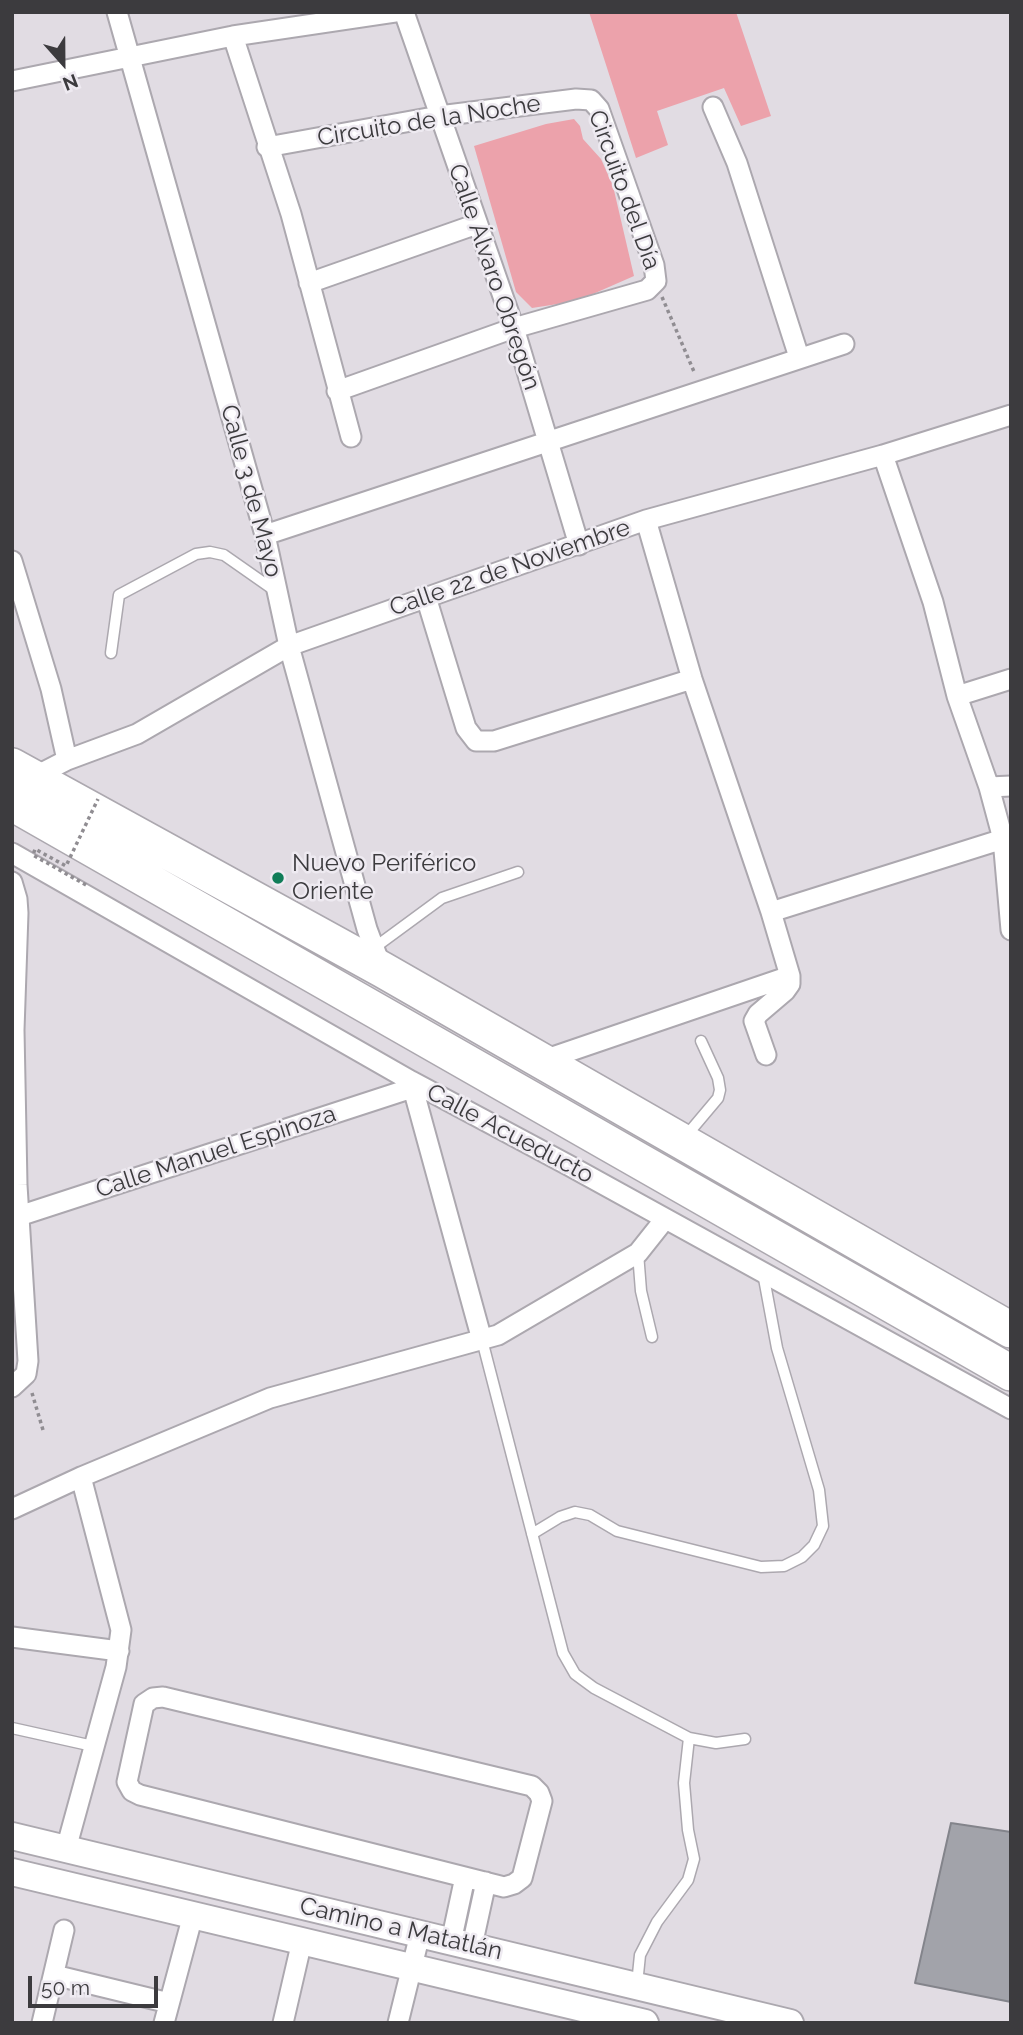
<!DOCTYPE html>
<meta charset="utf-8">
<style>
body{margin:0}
#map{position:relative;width:1023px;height:2035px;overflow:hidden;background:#e1dce3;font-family:Raleway,sans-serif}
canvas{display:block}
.frame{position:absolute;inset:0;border:14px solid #3c3b3e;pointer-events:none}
.north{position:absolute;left:28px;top:28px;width:70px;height:70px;-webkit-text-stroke:5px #eeeaf1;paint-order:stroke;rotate:159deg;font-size:19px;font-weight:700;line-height:28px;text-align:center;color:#3c3b3e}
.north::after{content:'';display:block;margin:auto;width:24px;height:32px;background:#3c3b3e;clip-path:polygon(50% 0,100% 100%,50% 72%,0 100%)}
.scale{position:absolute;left:28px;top:1976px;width:130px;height:32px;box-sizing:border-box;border:4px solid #3c3b3e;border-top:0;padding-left:9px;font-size:21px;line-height:24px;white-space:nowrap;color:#3c3b3e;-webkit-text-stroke:5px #eeeaf1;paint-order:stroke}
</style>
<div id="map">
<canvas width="1023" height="2035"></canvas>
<div class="frame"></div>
<div class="north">N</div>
<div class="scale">50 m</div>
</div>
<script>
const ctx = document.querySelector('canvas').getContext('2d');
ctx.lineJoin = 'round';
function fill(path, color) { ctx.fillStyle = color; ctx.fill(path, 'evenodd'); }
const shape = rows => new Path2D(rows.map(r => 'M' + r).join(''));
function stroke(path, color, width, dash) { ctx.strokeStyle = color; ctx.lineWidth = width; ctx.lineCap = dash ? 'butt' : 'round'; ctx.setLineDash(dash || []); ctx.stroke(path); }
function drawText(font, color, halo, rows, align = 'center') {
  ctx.font = font + ' Raleway,sans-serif'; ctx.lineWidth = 5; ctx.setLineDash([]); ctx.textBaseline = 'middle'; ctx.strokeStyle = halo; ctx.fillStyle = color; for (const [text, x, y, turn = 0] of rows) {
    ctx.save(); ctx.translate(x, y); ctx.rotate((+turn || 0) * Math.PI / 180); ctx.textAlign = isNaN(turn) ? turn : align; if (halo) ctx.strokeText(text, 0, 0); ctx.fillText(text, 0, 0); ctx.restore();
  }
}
fill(shape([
 [589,12,736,12,771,116,741,126,724,88,657,111,668,145,636,158],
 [574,119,580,126,583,139,601,159,613,186,634,276,577,301,532,308,516,292,474,146,546,124]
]), '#eca2ab');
const building = shape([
 [951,1823,1011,1832,1011,2002,915,1983,951,1823]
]);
fill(building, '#a2a3aa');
stroke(building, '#83848b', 2);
const lane = shape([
 [111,653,119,595,196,554,210,552,224,555,274,590],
 [374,948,442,898,518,872],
 [686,1136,718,1098,720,1090,718,1078,701,1041],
 [638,1253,641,1291,652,1337],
 [482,1340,563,1653,575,1674,594,1688,689,1738,716,1743,745,1739],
 [532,1534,560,1517,575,1512,590,1515,617,1531,761,1567,784,1566,802,1557,814,1545,823,1526,819,1490,777,1348,763,1273],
 [12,1728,93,1746],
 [637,1984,640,1955,657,1922,688,1880,694,1859,688,1830,684,1783,689,1738]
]);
const street = shape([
 [117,12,265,535,289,646,367,929,382,969],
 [404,12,514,328,579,545],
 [233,36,291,214,351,437],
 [12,81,233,36,395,12],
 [713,107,737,163,799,357],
 [267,147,439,116,576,99,591,100,599,109,654,265,656,281,647,290,514,328,337,391],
 [309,283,477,224],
 [883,455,933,602,957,696,989,787,1003,839,1011,930],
 [646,520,692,679,771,912,790,976,790,984,785,991,758,1014,754,1021,766,1055],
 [265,535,844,344],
 [12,561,51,689,67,760],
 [426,597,466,728,476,741,494,741,692,679],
 [957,696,1011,679],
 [32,778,67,760,137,734,289,646,646,520,883,455,1011,415],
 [989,787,1011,786],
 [12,853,411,1081,570,1166,1011,1409],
 [12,882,17,899,18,913,14,1030,17,1185,28,1361,26,1374,12,1387],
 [771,912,1003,839],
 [541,1061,790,976],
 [411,1081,482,1340],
 [19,1216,412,1088],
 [12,1509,81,1477,270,1398,498,1335,638,1253,665,1219],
 [12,1637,119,1651],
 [163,1697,532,1786,539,1793,542,1801,522,1878,514,1884,504,1887,140,1795,132,1791,127,1782,144,1704,153,1698,163,1697],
 [66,1849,116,1667,121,1630,81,1477],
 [451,1942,465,1877],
 [472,1946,486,1882],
 [54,1975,169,2003],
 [42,2023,64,1930],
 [164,2023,193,1915],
 [283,2023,302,1941],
 [398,2023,420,1934]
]);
const secondary = shape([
 [12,1836,790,2023],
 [12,1872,645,2023]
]);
const highway = shape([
 [12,766,383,970,1011,1330],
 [12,803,1011,1373]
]);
stroke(lane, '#aca8af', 13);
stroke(street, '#aca8af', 23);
stroke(secondary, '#aca8af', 30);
stroke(highway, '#aca8af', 38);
stroke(shape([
 [662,297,695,374],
 [32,1393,43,1430]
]), '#908d92', 3.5, [3.5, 3.5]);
stroke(lane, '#fff', 10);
stroke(street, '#fff', 19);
stroke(secondary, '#fff', 26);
stroke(highway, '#fff', 35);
stroke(shape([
 [86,885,33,855,35,849,66,866,98,799]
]), '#908d92', 3.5, [3.5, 3.5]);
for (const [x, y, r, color] of [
 [278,878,7,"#107d58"]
]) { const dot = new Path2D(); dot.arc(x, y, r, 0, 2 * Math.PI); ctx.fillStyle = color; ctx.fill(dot); stroke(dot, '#eeeaf1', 2.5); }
drawText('24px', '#3c3b3e', '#eeeaf1', [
 ["Circuito de la Noche",429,121,-9],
 ["Circuito del Día",624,190,70],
 ["Calle Álvaro Obregón",494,277,71],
 ["Calle 3 de Mayo",251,491,75],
 ["Calle 22 de Noviembre",510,568,-19],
 ["Calle Acueducto",510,1134,28],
 ["Calle Manuel Espinoza",216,1152,-18],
 ["Camino a Matatlán",401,1929,13]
]);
drawText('24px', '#3c3b3e', '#eeeaf1', [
 ["Nuevo Periférico",292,864],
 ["Oriente",292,892]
], 'left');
</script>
